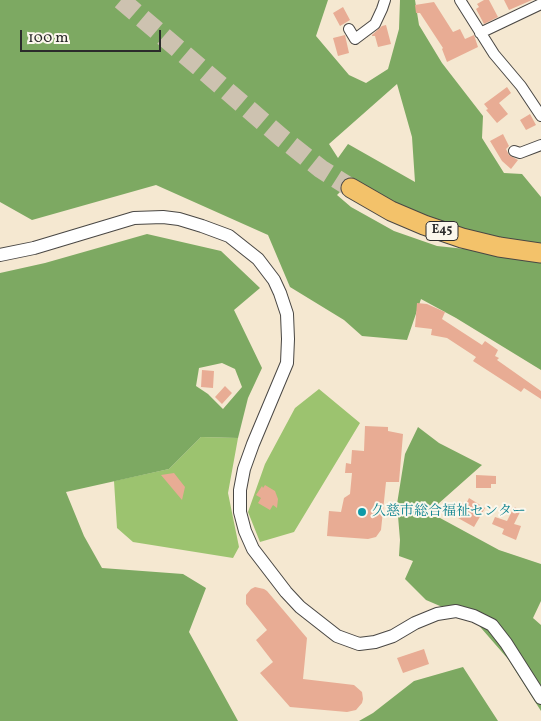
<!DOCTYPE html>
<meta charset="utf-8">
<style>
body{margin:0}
#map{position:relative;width:541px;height:721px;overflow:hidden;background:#f5e8d1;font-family:Vollkorn,serif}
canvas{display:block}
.scale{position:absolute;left:20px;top:30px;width:141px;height:22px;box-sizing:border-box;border:2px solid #2b2b2b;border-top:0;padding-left:6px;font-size:15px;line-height:18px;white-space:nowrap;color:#2b2b2b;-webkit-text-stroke:4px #fbf7ec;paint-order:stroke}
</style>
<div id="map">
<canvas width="541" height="721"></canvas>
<div class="scale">100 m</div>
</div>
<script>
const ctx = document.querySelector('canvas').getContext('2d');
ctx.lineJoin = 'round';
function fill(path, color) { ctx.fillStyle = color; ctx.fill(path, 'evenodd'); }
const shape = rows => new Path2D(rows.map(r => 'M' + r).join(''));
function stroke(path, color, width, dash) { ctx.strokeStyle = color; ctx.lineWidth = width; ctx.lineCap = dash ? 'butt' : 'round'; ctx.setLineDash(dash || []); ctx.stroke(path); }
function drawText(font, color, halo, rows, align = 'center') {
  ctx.font = font + ' Vollkorn,"Noto Serif JP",serif'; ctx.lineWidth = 4; ctx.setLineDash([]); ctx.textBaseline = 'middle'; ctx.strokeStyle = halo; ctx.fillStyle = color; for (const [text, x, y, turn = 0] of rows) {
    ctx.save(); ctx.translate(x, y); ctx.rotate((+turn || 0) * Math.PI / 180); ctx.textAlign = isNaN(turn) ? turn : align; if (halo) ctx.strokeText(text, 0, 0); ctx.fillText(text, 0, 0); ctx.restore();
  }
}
fill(shape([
 [319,389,360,423,294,532,260,542,248,512,265,464,295,408],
 [201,437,238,438,228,493,239,547,233,558,133,542,117,528,114,481,169,469]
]), '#9cc36f');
fill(shape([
 [0,0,328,0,316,36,349,75,366,83,388,69,399,29,400,0,415,0,419,25,442,63,483,116,482,138,504,173,522,174,541,197,541,244,476,236,409,210,360,184,353,179,337,195,351,207,394,231,437,246,541,257,541,370,456,318,421,299,407,340,362,336,344,320,290,287,268,235,156,185,32,220,0,202],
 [397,84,412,137,415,182,348,144,338,158,329,144],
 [147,234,221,251,260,288,234,310,262,368,248,398,238,438,201,437,169,469,66,492,84,536,102,568,183,574,206,588,189,632,238,721,0,721,0,273,45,263],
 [222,363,235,369,242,387,223,409,208,394,196,386,199,368],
 [418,427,439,443,482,465,429,512,499,550,541,564,541,601,533,618,541,625,541,711,508,659,475,621,426,600,405,579,413,561,399,556,400,540,397,504,405,454],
 [463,667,498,721,359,721,373,713,414,681]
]), '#7da962');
fill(shape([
 [484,0,489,0,498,17,484,24,476,9,479,7,477,4],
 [504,0,532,0,509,10],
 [434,2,453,32,460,29,465,39,474,35,478,47,447,62,442,49,443,48,420,13,416,13,415,5],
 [343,7,350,20,340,26,333,13],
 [386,25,391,44,378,47,375,36,372,36,372,35,382,26],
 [345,35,349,53,338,56,333,38],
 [507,87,511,93,499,103,508,114,497,123,486,110,488,109,484,104],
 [530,114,536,125,526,130,520,120],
 [503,134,509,146,506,149,509,155,518,160,511,169,502,161,490,141],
 [417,303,427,304,445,312,442,319,482,345,485,341,498,350,495,356,499,358,497,360,541,391,541,399,524,388,521,392,473,361,476,357,447,338,431,335,432,329,415,327],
 [202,370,214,371,213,388,201,387],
 [225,386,232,393,222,404,215,397],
 [365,426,388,427,388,431,403,434,399,482,386,482,381,530,376,537,368,539,327,536,329,511,341,512,344,498,350,494,352,473,345,473,346,463,351,464,352,450,364,451],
 [174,473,185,487,182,500,161,475],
 [476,475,496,476,496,484,491,484,491,488,476,488],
 [265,485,275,491,278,499,277,508,273,505,270,510,258,503,261,498,256,495,262,486,263,488],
 [469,498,485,508,474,527,458,518,461,512,454,512,455,503,466,504],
 [514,507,521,510,514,524,521,526,516,540,502,534,504,529,492,524,495,517,507,521],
 [255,587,264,589,267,591,307,638,303,679,354,685,362,692,363,699,362,703,356,710,347,712,290,707,260,673,273,662,256,640,267,630,246,604,246,595,251,589],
 [424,649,429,664,403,673,397,658]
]), '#e8ac94');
stroke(shape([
 [121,0,282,138,321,169,351,188]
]), '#cdc2b0', 19, [19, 9]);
const minor = shape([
 [460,0,494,54,521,86,541,116],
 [349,29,355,39,375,24,382,9,385,0],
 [480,33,541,4],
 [514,151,520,153,541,145]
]);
const tertiary = shape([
 [0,255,34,248,134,218,163,217,179,219,202,226,229,236,258,259,274,280,280,293,287,314,288,339,287,363,253,444,244,469,240,490,240,512,245,531,253,549,286,592,300,607,337,636,359,644,375,642,393,636,415,623,437,614,456,611,474,616,492,625,506,643,541,698]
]);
const motorway = shape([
 [351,188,391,211,424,225,462,238,499,247,541,253]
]);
stroke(minor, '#494744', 12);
stroke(tertiary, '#494744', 14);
stroke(motorway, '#494744', 21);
stroke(minor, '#fff', 10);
stroke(tertiary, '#fff', 12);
stroke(motorway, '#f3c26a', 19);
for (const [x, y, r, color] of [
 [362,512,5,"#0f9aa8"]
]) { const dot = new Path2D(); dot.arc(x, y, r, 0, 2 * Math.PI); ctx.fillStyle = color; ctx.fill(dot); stroke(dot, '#fbf7ec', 2); }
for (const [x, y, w] of [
 [442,231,32]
]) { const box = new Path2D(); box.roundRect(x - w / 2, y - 9.5, w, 19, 4); ctx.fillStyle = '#fbf7ec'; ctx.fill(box); stroke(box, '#2b2b2b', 1); }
drawText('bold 12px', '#2b2b2b', null, [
 ["E45",442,231]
]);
drawText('14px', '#0d838f', '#fbf7ec', [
 ["久慈市総合福祉センター",372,512]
], 'left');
</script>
